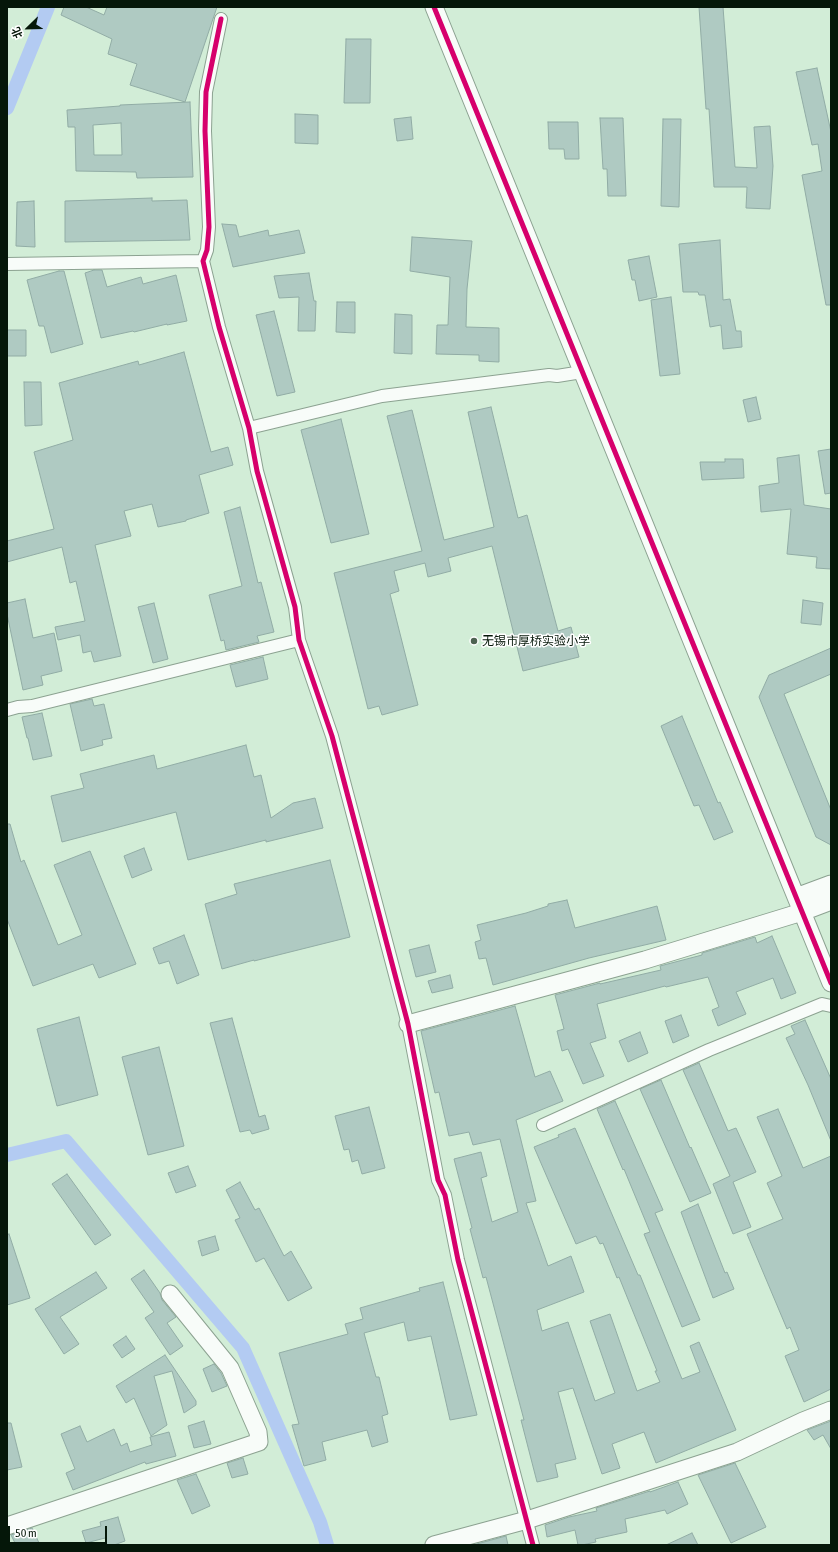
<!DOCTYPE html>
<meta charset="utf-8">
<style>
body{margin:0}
#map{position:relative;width:838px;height:1552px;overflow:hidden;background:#d2edd7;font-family:"Asap Condensed","Noto Sans SC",sans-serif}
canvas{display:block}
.frame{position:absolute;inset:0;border:8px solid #051709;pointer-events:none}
.north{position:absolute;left:8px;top:8px;width:40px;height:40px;-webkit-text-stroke:3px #fff;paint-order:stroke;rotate:247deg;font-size:11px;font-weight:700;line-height:16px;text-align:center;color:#051709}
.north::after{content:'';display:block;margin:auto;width:14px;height:18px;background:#051709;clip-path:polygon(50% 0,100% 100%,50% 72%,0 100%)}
.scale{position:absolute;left:8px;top:1526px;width:99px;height:18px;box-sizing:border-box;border:2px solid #051709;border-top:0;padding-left:5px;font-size:12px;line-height:14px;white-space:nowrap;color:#051709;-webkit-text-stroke:3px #fff;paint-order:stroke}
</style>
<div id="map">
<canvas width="838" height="1552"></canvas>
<div class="frame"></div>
<div class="north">北</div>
<div class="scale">50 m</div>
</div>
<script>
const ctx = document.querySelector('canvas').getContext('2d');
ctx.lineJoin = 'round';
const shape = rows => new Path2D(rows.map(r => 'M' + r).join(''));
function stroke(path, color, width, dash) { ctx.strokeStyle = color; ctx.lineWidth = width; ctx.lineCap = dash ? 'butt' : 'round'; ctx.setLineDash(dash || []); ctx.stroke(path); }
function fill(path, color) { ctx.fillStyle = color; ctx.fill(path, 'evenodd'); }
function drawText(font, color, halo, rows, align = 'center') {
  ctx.font = font + ' "Asap Condensed","Noto Sans SC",sans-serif'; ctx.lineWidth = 3; ctx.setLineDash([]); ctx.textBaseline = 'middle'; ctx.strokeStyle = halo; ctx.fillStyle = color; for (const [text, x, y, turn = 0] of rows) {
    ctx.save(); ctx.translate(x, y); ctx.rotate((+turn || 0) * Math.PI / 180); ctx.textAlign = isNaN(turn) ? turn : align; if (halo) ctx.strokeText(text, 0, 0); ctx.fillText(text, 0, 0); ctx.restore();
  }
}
stroke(shape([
 [7,108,48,7],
 [7,1155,66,1141,243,1348,320,1522,327,1545]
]), '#b3cbf2', 14);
const building = shape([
 [64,7,86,7,104,15,107,7,217,7,185,102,130,85,137,64,108,54,112,39,61,15,64,7],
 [699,7,723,7,735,167,757,168,754,127,770,126,773,166,770,209,746,208,747,187,714,187,709,109,706,109,699,7],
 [346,39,371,39,370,103,344,103,346,39],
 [817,68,831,132,831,305,826,305,802,175,822,171,818,144,812,145,796,72,817,68],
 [190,102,193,177,137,178,136,172,76,171,75,127,68,127,67,110,120,106,120,105,190,102],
 [121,123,122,155,94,155,93,125,121,123],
 [295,114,318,115,318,144,295,143,295,114],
 [411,117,413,139,397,141,394,119,411,117],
 [600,118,623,118,626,196,608,196,607,169,603,169,600,118],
 [663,119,681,119,679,207,661,206,663,119],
 [548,122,578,122,579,159,565,159,564,149,549,149,548,122],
 [152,198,152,201,187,200,190,240,65,242,65,201,152,198],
 [34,201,35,247,16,246,17,202,34,201],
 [222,224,236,225,239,237,268,230,269,236,299,230,305,253,233,267,222,224],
 [412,237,472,241,467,289,466,327,499,328,499,362,479,361,479,355,436,354,437,325,448,325,450,277,410,271,412,237],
 [720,240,723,300,730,299,736,331,741,331,742,347,723,349,721,325,710,327,705,295,699,295,698,292,683,292,679,244,720,240],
 [649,256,657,297,639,301,635,280,632,280,628,260,649,256],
 [94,270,102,270,107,287,141,277,143,284,176,275,187,321,167,325,167,324,134,332,133,331,101,338,85,273,94,270],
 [59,271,64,271,83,344,51,353,44,326,39,326,27,280,59,271],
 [309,273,314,301,316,301,315,331,298,331,299,297,279,298,274,276,309,273],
 [671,297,680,374,660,376,651,300,671,297],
 [337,302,355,302,355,333,336,332,337,302],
 [274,311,295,392,277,396,256,315,274,311],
 [395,314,412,315,412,354,394,353,395,314],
 [7,330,26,330,26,356,7,356,7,330],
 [184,352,211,452,228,447,233,465,199,475,209,513,186,520,186,521,158,527,152,504,124,511,131,536,95,545,121,656,94,662,91,651,83,653,80,635,58,640,55,627,85,621,76,581,70,583,62,547,7,562,7,541,54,529,34,452,73,440,59,383,138,361,139,365,184,352],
 [24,382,41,382,42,425,25,426,24,382],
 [756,397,761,419,748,422,743,400,756,397],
 [491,407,518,518,527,515,558,631,571,627,579,657,523,671,492,546,448,558,451,571,428,577,425,563,394,571,399,591,390,594,418,705,382,715,379,706,368,709,334,573,422,551,387,416,412,410,444,540,494,527,468,412,491,407],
 [341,419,369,534,331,543,301,430,341,419],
 [831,449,831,493,825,494,818,451,831,449],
 [799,455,804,505,831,509,831,569,816,568,817,557,787,554,791,509,761,512,759,486,779,483,777,458,799,455],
 [725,459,743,459,744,478,702,480,700,462,725,462,725,459],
 [240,507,258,583,261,582,274,632,257,636,259,642,226,650,224,640,221,641,209,595,242,586,224,512,240,507],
 [25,599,33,638,54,633,62,671,41,676,43,685,23,690,7,614,7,603,25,599],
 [803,600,823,603,821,625,801,623,803,600],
 [154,603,168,659,153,663,138,607,154,603],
 [831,648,831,674,784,694,831,810,831,845,816,837,759,697,769,675,831,648],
 [263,657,268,679,236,687,230,665,263,657],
 [92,699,94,706,104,704,112,738,102,740,103,745,81,751,70,704,92,699],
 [42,713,52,756,33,760,28,738,27,738,22,717,42,713],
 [682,716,718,803,720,802,733,832,714,840,699,805,694,806,661,726,682,716],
 [246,745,254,777,261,775,271,818,293,803,315,798,323,828,266,842,266,840,188,860,176,812,62,842,51,796,84,788,80,774,154,755,157,769,246,745],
 [7,824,10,824,21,862,24,860,58,945,82,935,54,865,90,851,136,964,99,978,93,964,33,986,7,919,7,824],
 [144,848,152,870,132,878,124,856,144,848],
 [330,860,350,937,254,961,254,960,222,969,205,904,237,894,234,884,330,860],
 [567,900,575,928,657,906,666,940,589,958,493,985,486,958,479,959,475,942,481,940,477,925,526,913,548,906,548,904,567,900],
 [184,935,199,975,177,984,169,961,159,964,153,948,184,935],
 [772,936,796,993,781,999,773,978,736,992,746,1014,718,1026,712,1010,719,1007,708,977,666,987,665,986,597,1004,606,1038,590,1043,604,1076,583,1084,568,1049,562,1051,557,1031,564,1029,555,995,600,983,600,984,661,970,660,966,702,955,702,953,755,937,757,943,772,936],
 [429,945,436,972,416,977,409,950,429,945],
 [450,975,453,988,432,993,428,981,450,975],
 [515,1006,535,1077,550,1071,563,1101,516,1120,536,1201,526,1203,548,1266,571,1256,584,1292,537,1310,542,1331,568,1322,595,1401,615,1393,590,1321,610,1314,637,1391,660,1382,655,1371,657,1371,619,1277,617,1278,603,1243,600,1244,596,1236,576,1244,534,1147,559,1137,558,1135,575,1128,638,1275,640,1275,682,1379,700,1372,690,1346,699,1342,736,1430,656,1463,644,1432,612,1444,620,1468,602,1474,573,1388,558,1392,576,1459,555,1464,558,1477,537,1482,521,1420,524,1420,486,1277,483,1278,470,1229,472,1228,454,1159,481,1152,487,1176,481,1178,492,1222,518,1212,500,1139,473,1145,469,1132,449,1136,439,1092,435,1093,421,1031,515,1006],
 [681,1015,689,1036,673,1043,665,1021,681,1015],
 [79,1017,98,1095,57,1106,37,1029,79,1017],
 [232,1018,259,1117,265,1115,269,1129,252,1134,250,1130,240,1132,210,1023,232,1018],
 [805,1020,831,1079,831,1141,808,1085,786,1038,795,1034,791,1026,805,1020],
 [640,1032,648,1053,628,1062,619,1041,640,1032],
 [159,1047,184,1146,148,1155,122,1057,159,1047],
 [699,1063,728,1131,736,1128,756,1172,733,1182,751,1227,733,1234,713,1184,730,1176,683,1070,699,1063],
 [661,1080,690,1148,691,1147,711,1193,690,1202,640,1089,661,1080],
 [615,1101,663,1210,655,1213,700,1320,682,1327,644,1234,650,1232,624,1169,623,1170,597,1109,615,1101],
 [369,1107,385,1168,362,1174,358,1160,352,1162,349,1149,344,1150,335,1116,369,1107],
 [778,1109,803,1168,831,1156,831,1389,804,1402,785,1356,799,1350,790,1327,787,1329,747,1234,783,1219,767,1183,782,1176,757,1117,778,1109],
 [188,1166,196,1186,176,1193,168,1173,188,1166],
 [67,1174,111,1235,95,1245,52,1184,67,1174],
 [240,1182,255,1210,259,1208,284,1256,291,1251,312,1288,288,1301,264,1258,256,1262,235,1220,240,1218,226,1190,240,1182],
 [698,1204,725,1273,727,1272,734,1289,713,1298,681,1212,698,1204],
 [9,1234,30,1298,7,1305,7,1235,9,1234],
 [215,1236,219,1250,202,1256,198,1241,215,1236],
 [144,1270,160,1293,162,1300,176,1317,167,1323,183,1346,170,1355,145,1318,154,1312,131,1279,144,1270],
 [96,1272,107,1288,60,1317,79,1344,64,1354,35,1309,96,1272],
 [443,1282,477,1415,450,1420,431,1336,408,1341,404,1322,364,1333,376,1377,379,1377,388,1414,382,1416,388,1442,372,1447,367,1430,322,1442,326,1460,304,1466,292,1425,299,1424,279,1353,348,1334,345,1324,363,1319,360,1308,420,1291,419,1288,443,1282],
 [126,1336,135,1349,122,1358,113,1345,126,1336],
 [165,1355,196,1401,196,1405,184,1413,172,1371,154,1376,167,1425,151,1436,134,1398,126,1403,116,1386,165,1355],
 [214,1364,221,1373,227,1386,212,1392,203,1369,214,1364],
 [204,1421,211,1444,194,1448,188,1426,204,1421],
 [831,1421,831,1449,823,1435,814,1440,807,1430,831,1421],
 [7,1423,11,1423,22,1467,7,1470,7,1423],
 [80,1426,87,1442,114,1429,121,1446,127,1443,130,1452,152,1445,150,1437,169,1432,176,1456,146,1464,145,1462,73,1490,66,1473,75,1469,61,1434,80,1426],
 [243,1458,248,1474,232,1478,227,1463,243,1458],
 [735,1463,766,1527,731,1543,698,1475,735,1463],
 [196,1474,210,1506,192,1514,177,1480,196,1474],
 [678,1482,688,1504,667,1514,665,1510,625,1519,627,1532,595,1539,596,1542,582,1545,578,1545,575,1530,547,1537,545,1525,569,1517,597,1511,596,1508,650,1491,650,1492,678,1482],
 [118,1517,125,1541,114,1545,107,1545,105,1538,86,1543,82,1531,101,1526,100,1522,118,1517],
 [32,1528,40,1545,16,1545,11,1535,32,1528],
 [692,1533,698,1545,666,1545,692,1533],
 [506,1536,508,1545,473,1545,506,1536]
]);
fill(building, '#afcac2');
stroke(building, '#91aca5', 1);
const street = shape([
 [221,19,206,92,205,131,209,227,207,250,203,261,219,327,249,428,257,471,295,607,299,640,332,736,408,1024,438,1180,445,1195,458,1260,533,1545],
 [7,264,203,261],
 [249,428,382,396,549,375,557,376,582,372],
 [7,710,18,707,32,706,299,640],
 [543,1125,709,1050,822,1004,831,1006]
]);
const secondary = shape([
 [434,7,831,983],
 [796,897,831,884],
 [408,1024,645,960,802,912,831,901],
 [7,1526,259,1442,258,1432,230,1368,170,1294],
 [434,1545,527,1520,737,1452,803,1421,831,1410]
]);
stroke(street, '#8ca291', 14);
stroke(secondary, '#8ca291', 19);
stroke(street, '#f8fcf9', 12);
stroke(secondary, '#f8fcf9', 17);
stroke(shape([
 [434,7,831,983],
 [221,19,206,92,205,131,209,227,207,250,203,261,219,327,249,428,257,471,295,607,299,640,332,736,408,1024,438,1180,445,1195,458,1260,533,1545]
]), '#d6006c', 5);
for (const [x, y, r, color] of [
 [474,641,4,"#4d6251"]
]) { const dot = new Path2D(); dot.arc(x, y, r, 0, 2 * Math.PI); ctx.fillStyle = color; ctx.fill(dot); stroke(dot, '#fff', 1.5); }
drawText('12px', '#051709', '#fff', [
 ["无锡市厚桥实验小学",482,641]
], 'left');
</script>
